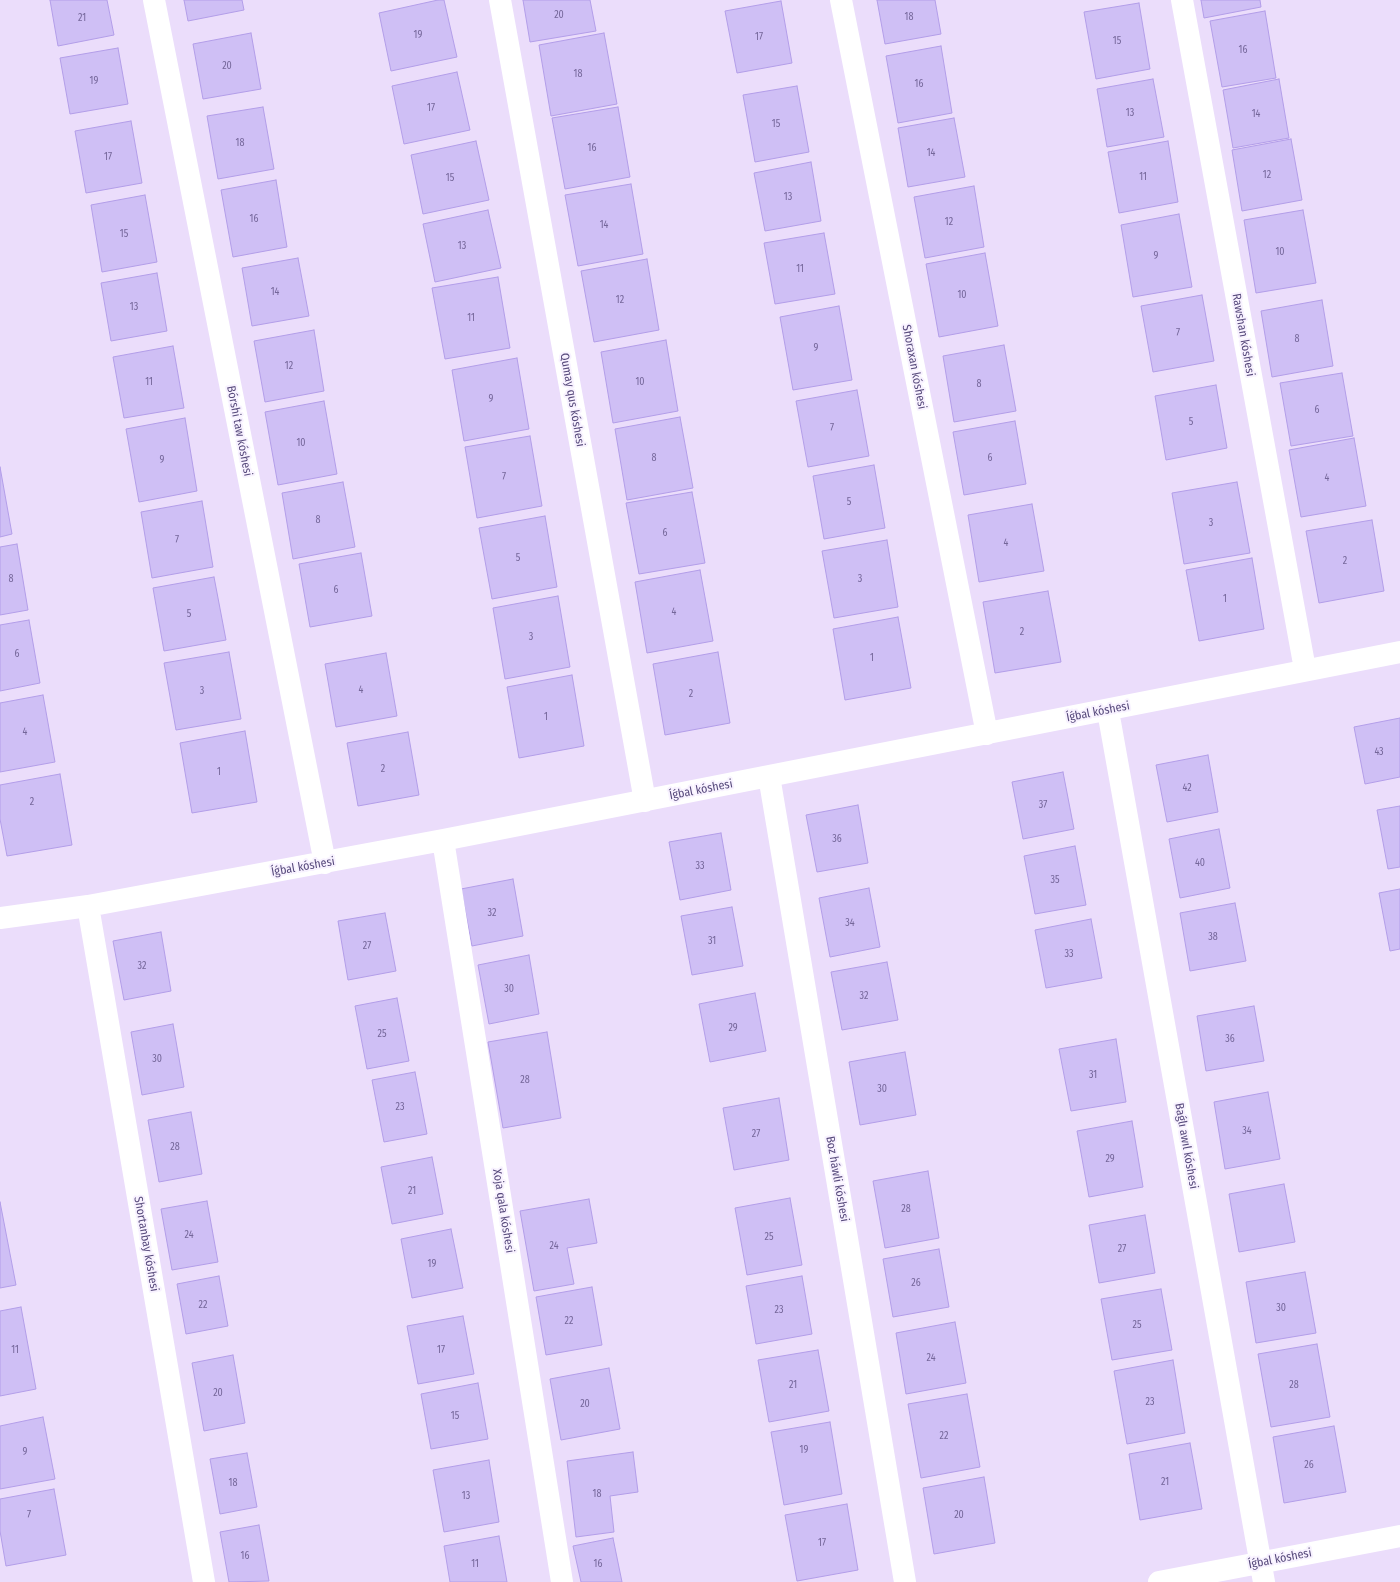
<!DOCTYPE html>
<meta charset="utf-8">
<style>
body{margin:0}
canvas{display:block;background:#f4eafe}
</style>
<canvas width="1400" height="1582"></canvas>
<script>
const ctx = document.querySelector('canvas').getContext('2d');
ctx.lineJoin = 'round';
function fill(path, color) { ctx.fillStyle = color; ctx.fill(path, 'evenodd'); }
const shape = rows => new Path2D(rows.map(r => 'M' + r).join(''));
function stroke(path, color, width, dash) { ctx.strokeStyle = color; ctx.lineWidth = width; ctx.lineCap = dash ? 'butt' : 'round'; ctx.setLineDash(dash || []); ctx.stroke(path); }
function drawText(font, color, halo, rows, align = 'center') {
  ctx.font = font + ' "Fira Sans Condensed",sans-serif'; ctx.lineWidth = 4; ctx.setLineDash([]); ctx.textBaseline = 'middle'; ctx.strokeStyle = halo; ctx.fillStyle = color; for (const [text, x, y, turn = 0] of rows) {
    ctx.save(); ctx.translate(x, y); ctx.rotate((+turn || 0) * Math.PI / 180); ctx.textAlign = isNaN(turn) ? turn : align; if (halo) ctx.strokeText(text, 0, 0); ctx.fillText(text, 0, 0); ctx.restore();
  }
}
fill(shape([
 [0,0,1400,0,1400,1582,0,1582]
]), '#ebddfb');
const building = shape([
 [50,0,107,0,114,35,58,46,50,0],
 [184,0,242,0,244,10,188,21,184,0],
 [438,0,444,0,457,57,391,71,379,13,438,0],
 [523,0,590,0,596,31,530,42,523,0],
 [877,0,935,0,941,34,885,44,877,0],
 [1201,0,1260,0,1261,7,1204,18,1201,0],
 [781,1,792,63,737,73,725,11,781,1],
 [1139,3,1150,69,1096,79,1084,12,1139,3],
 [1265,11,1276,78,1222,87,1210,21,1265,11],
 [251,33,261,89,203,99,193,44,251,33],
 [604,33,617,104,551,116,539,45,604,33],
 [941,46,952,113,898,123,886,56,941,46],
 [118,48,128,104,70,114,60,58,118,48],
 [457,72,470,130,404,144,392,86,457,72],
 [1153,79,1164,137,1107,147,1097,89,1153,79],
 [1279,79,1289,138,1233,148,1223,90,1279,79],
 [797,86,809,152,755,162,743,95,797,86],
 [263,107,274,169,218,179,207,116,263,107],
 [618,107,630,177,565,189,552,118,618,107],
 [954,118,965,177,908,187,898,128,954,118],
 [131,121,142,183,86,193,75,131,131,121],
 [1291,139,1302,200,1242,211,1232,150,1291,139],
 [476,141,489,200,423,214,411,155,476,141],
 [1168,141,1178,202,1119,213,1108,152,1168,141],
 [811,162,821,221,765,231,754,173,811,162],
 [276,180,287,247,233,257,221,190,276,180],
 [631,184,643,254,578,266,565,195,631,184],
 [974,186,984,247,925,258,914,197,974,186],
 [145,195,157,262,102,272,91,205,145,195],
 [488,210,501,268,435,282,423,224,488,210],
 [1303,210,1316,283,1256,293,1244,220,1303,210],
 [1179,214,1192,287,1133,297,1121,225,1179,214],
 [824,233,835,294,775,304,764,243,824,233],
 [985,253,998,326,939,337,926,264,985,253],
 [298,258,309,316,252,326,242,268,298,258],
 [647,259,659,330,594,342,581,271,647,259],
 [157,273,167,331,111,341,101,283,157,273],
 [498,277,510,348,445,359,432,288,498,277],
 [1202,295,1214,361,1153,372,1141,306,1202,295],
 [1322,300,1333,366,1272,377,1261,311,1322,300],
 [839,306,852,380,793,390,780,317,839,306],
 [314,330,324,391,265,402,254,341,314,330],
 [666,340,678,411,613,423,601,352,666,340],
 [1004,345,1016,411,954,422,943,356,1004,345],
 [173,346,184,408,124,418,113,357,173,346],
 [517,358,529,429,464,441,452,370,517,358],
 [1342,373,1353,436,1291,446,1280,383,1342,373],
 [1216,385,1227,448,1166,460,1155,396,1216,385],
 [857,390,869,456,808,467,796,401,857,390],
 [324,401,337,474,278,485,265,412,324,401],
 [680,417,693,488,627,500,615,429,680,417],
 [185,418,197,491,139,502,126,429,185,418],
 [1015,421,1026,484,964,495,953,432,1015,421],
 [530,436,542,506,477,518,465,447,530,436],
 [1354,438,1366,506,1301,517,1289,450,1354,438],
 [874,465,885,528,824,539,813,476,874,465],
 [0,467,12,534,0,537,0,467],
 [343,482,355,547,293,559,282,493,343,482],
 [1237,482,1250,553,1184,564,1172,493,1237,482],
 [692,492,705,563,639,574,626,503,692,492],
 [202,501,213,567,152,578,141,512,202,501],
 [1032,504,1044,571,979,582,968,515,1032,504],
 [545,516,557,587,492,599,479,528,545,516],
 [1372,520,1384,591,1319,603,1306,531,1372,520],
 [887,540,898,607,834,618,822,551,887,540],
 [17,544,28,610,0,615,0,547,17,544],
 [361,553,372,616,310,627,299,564,361,553],
 [1252,558,1264,629,1199,641,1186,570,1252,558],
 [700,570,713,641,647,653,635,582,700,570],
 [214,577,226,640,164,651,153,588,214,577],
 [1048,591,1061,662,995,673,983,602,1048,591],
 [558,596,570,667,505,679,493,608,558,596],
 [898,617,911,688,845,700,833,629,898,617],
 [29,620,40,683,0,691,0,625,29,620],
 [229,652,241,719,176,730,164,663,229,652],
 [718,652,730,723,665,735,653,664,718,652],
 [386,653,397,716,336,727,325,664,386,653],
 [572,675,584,746,519,758,507,687,572,675],
 [43,695,55,762,0,772,0,703,43,695],
 [1400,718,1400,777,1365,784,1354,727,1400,718],
 [245,731,257,802,192,813,180,743,245,731],
 [408,732,419,795,358,806,347,743,408,732],
 [1208,755,1218,812,1167,822,1156,765,1208,755],
 [1063,772,1074,829,1023,839,1012,782,1063,772],
 [60,774,72,845,7,856,0,819,0,785,60,774],
 [858,805,868,863,817,872,806,815,858,805],
 [1400,806,1400,867,1388,869,1377,810,1400,806],
 [1219,829,1230,888,1180,898,1169,839,1219,829],
 [721,833,731,890,680,900,669,842,721,833],
 [1075,846,1086,905,1035,914,1024,856,1075,846],
 [513,879,523,936,472,946,461,889,513,879],
 [869,888,880,947,830,957,819,898,869,888],
 [1400,889,1400,949,1390,951,1379,893,1400,889],
 [1235,903,1246,961,1190,971,1180,913,1235,903],
 [732,907,743,966,692,975,681,916,732,907],
 [385,913,396,971,348,980,338,921,385,913],
 [1091,919,1102,978,1046,988,1035,930,1091,919],
 [161,932,171,991,124,1000,113,941,161,932],
 [529,955,539,1014,489,1024,478,965,529,955],
 [887,962,898,1020,842,1030,831,972,887,962],
 [755,993,766,1051,710,1062,699,1004,755,993],
 [397,998,409,1061,367,1069,355,1006,397,998],
 [1254,1006,1264,1061,1206,1071,1197,1016,1254,1006],
 [173,1024,184,1087,142,1095,131,1032,173,1024],
 [547,1032,561,1118,503,1128,488,1042,547,1032],
 [1116,1039,1126,1102,1071,1111,1059,1049,1116,1039],
 [905,1052,916,1115,860,1125,849,1062,905,1052],
 [415,1072,427,1134,384,1142,372,1080,415,1072],
 [1268,1092,1280,1159,1225,1169,1214,1102,1268,1092],
 [779,1098,789,1160,734,1170,723,1108,779,1098],
 [191,1112,202,1174,159,1182,148,1120,191,1112],
 [1132,1121,1143,1187,1089,1197,1077,1131,1132,1121],
 [432,1157,443,1214,392,1224,381,1167,432,1157],
 [928,1171,939,1238,885,1248,873,1181,928,1171],
 [1284,1184,1295,1242,1239,1252,1229,1194,1284,1184],
 [790,1198,802,1265,747,1275,735,1208,790,1198],
 [589,1199,597,1243,567,1248,574,1284,534,1291,520,1211,589,1199],
 [207,1201,218,1262,172,1270,161,1209,207,1201],
 [0,1202,16,1285,0,1288,0,1202],
 [1145,1215,1155,1273,1099,1283,1089,1225,1145,1215],
 [451,1229,463,1288,412,1298,401,1239,451,1229],
 [939,1249,949,1307,893,1317,883,1259,939,1249],
 [1305,1272,1316,1333,1256,1343,1246,1282,1305,1272],
 [219,1276,228,1326,186,1334,177,1284,219,1276],
 [802,1276,812,1334,756,1344,746,1286,802,1276],
 [592,1287,602,1345,546,1355,536,1297,592,1287],
 [1161,1289,1172,1350,1112,1360,1101,1299,1161,1289],
 [21,1307,36,1389,0,1396,0,1311,21,1307],
 [463,1316,474,1374,418,1384,407,1326,463,1316],
 [955,1322,966,1383,906,1394,896,1333,955,1322],
 [1317,1344,1330,1417,1271,1427,1258,1354,1317,1344],
 [818,1350,829,1411,769,1422,758,1360,818,1350],
 [233,1355,245,1423,204,1431,192,1363,233,1355],
 [1173,1360,1185,1433,1127,1444,1114,1371,1173,1360],
 [609,1368,620,1429,561,1440,550,1379,609,1368],
 [478,1383,488,1439,431,1449,421,1394,478,1383],
 [967,1394,980,1467,921,1478,908,1404,967,1394],
 [43,1417,55,1479,0,1489,0,1426,43,1417],
 [830,1422,842,1494,784,1505,771,1432,830,1422],
 [1334,1426,1346,1492,1284,1503,1273,1437,1334,1426],
 [1190,1443,1202,1509,1140,1520,1129,1454,1190,1443],
 [633,1452,638,1492,610,1496,614,1532,576,1537,567,1461,633,1452],
 [247,1453,257,1507,220,1514,210,1459,247,1453],
 [489,1460,499,1522,444,1532,433,1470,489,1460],
 [984,1477,995,1543,934,1554,923,1488,984,1477],
 [54,1489,66,1555,6,1566,0,1531,0,1499,54,1489],
 [847,1504,858,1570,797,1581,785,1515,847,1504],
 [259,1525,269,1581,229,1582,220,1532,259,1525],
 [499,1536,507,1582,450,1582,444,1546,499,1536],
 [613,1538,622,1582,581,1582,573,1546,613,1538]
]);
fill(building, '#cfbff5');
stroke(building, '#b39ee9', 1);
stroke(shape([
 [154,0,325,863],
 [500,0,645,801],
 [841,0,987,734],
 [1182,0,1305,669],
 [1108,711,1264,1582],
 [769,776,905,1582],
 [443,840,562,1582],
 [88,906,204,1582],
 [0,918,88,906,443,840,1400,652],
 [1159,1582,1400,1536]
]), '#fff', 22);
drawText('10px', '#75679a', null, [
 ["20",559,15],
 ["18",909,17],
 ["21",82,18],
 ["19",418,35],
 ["17",759,37],
 ["15",1117,41],
 ["16",1243,50],
 ["20",227,66],
 ["18",578,74],
 ["19",94,81],
 ["16",919,84],
 ["17",431,108],
 ["13",1130,113],
 ["14",1256,114],
 ["15",776,124],
 ["18",240,143],
 ["16",592,148],
 ["14",931,153],
 ["17",108,157],
 ["12",1267,175],
 ["11",1143,177],
 ["15",450,178],
 ["13",788,197],
 ["16",254,219],
 ["12",949,222],
 ["14",604,225],
 ["15",124,234],
 ["13",462,246],
 ["10",1280,252],
 ["9",1156,256],
 ["11",800,269],
 ["14",275,292],
 ["10",962,295],
 ["12",620,300],
 ["13",134,307],
 ["11",471,318],
 ["7",1178,333],
 ["8",1297,339],
 ["9",816,348],
 ["12",289,366],
 ["11",149,382],
 ["10",640,382],
 ["8",979,384],
 ["9",491,399],
 ["6",1317,410],
 ["5",1191,422],
 ["7",832,428],
 ["10",301,443],
 ["8",654,458],
 ["6",990,458],
 ["9",162,460],
 ["7",504,477],
 ["4",1327,478],
 ["5",849,502],
 ["8",318,520],
 ["3",1211,523],
 ["6",665,533],
 ["7",177,540],
 ["4",1006,543],
 ["5",518,558],
 ["2",1345,561],
 ["8",11,579],
 ["3",860,579],
 ["6",336,590],
 ["1",1225,599],
 ["4",674,612],
 ["5",189,614],
 ["2",1022,632],
 ["3",531,637],
 ["6",17,654],
 ["1",872,658],
 ["4",361,690],
 ["3",202,691],
 ["2",691,694],
 ["1",546,717],
 ["4",25,732],
 ["43",1379,752],
 ["2",383,769],
 ["1",219,772],
 ["42",1187,788],
 ["2",32,802],
 ["37",1043,805],
 ["36",837,839],
 ["40",1200,863],
 ["33",700,866],
 ["35",1055,880],
 ["32",492,913],
 ["34",850,923],
 ["38",1213,937],
 ["31",712,941],
 ["27",367,946],
 ["33",1069,954],
 ["32",142,966],
 ["30",509,989],
 ["32",864,996],
 ["29",733,1028],
 ["25",382,1034],
 ["36",1230,1039],
 ["30",157,1059],
 ["31",1093,1075],
 ["28",525,1080],
 ["30",882,1089],
 ["23",400,1107],
 ["34",1247,1131],
 ["27",756,1134],
 ["28",175,1147],
 ["29",1110,1159],
 ["21",412,1191],
 ["28",906,1209],
 ["24",189,1235],
 ["25",769,1237],
 ["24",554,1246],
 ["27",1122,1249],
 ["19",432,1264],
 ["26",916,1283],
 ["22",203,1305],
 ["30",1281,1308],
 ["23",779,1310],
 ["22",569,1321],
 ["25",1137,1325],
 ["11",15,1350],
 ["17",441,1350],
 ["24",931,1358],
 ["21",793,1385],
 ["28",1294,1385],
 ["20",218,1393],
 ["23",1150,1402],
 ["20",585,1404],
 ["15",455,1416],
 ["22",944,1436],
 ["19",804,1450],
 ["9",25,1452],
 ["26",1309,1465],
 ["21",1165,1482],
 ["18",233,1483],
 ["18",597,1494],
 ["13",466,1496],
 ["7",29,1515],
 ["20",959,1515],
 ["17",822,1543],
 ["16",245,1556],
 ["11",475,1564],
 ["16",598,1564]
]);
drawText('12px', '#574a7c', '#f8f2ff', [
 ["Rawshan kóshesi",1243,335,80],
 ["Shoraxan kóshesi",914,367,79],
 ["Qumay qus kóshesi",572,400,80],
 ["Bórshi taw kóshesi",239,431,79],
 ["Íǵbal kóshesi",1098,712,-11],
 ["Íǵbal kóshesi",701,790,-11],
 ["Íǵbal kóshesi",303,867,-10],
 ["Baǵlı awıl kóshesi",1186,1146,80],
 ["Boz háwli kóshesi",837,1179,80],
 ["Xoja qala kóshesi",503,1211,81],
 ["Shortanbay kóshesi",146,1244,80],
 ["Íǵbal kóshesi",1280,1559,-11]
]);
</script>
